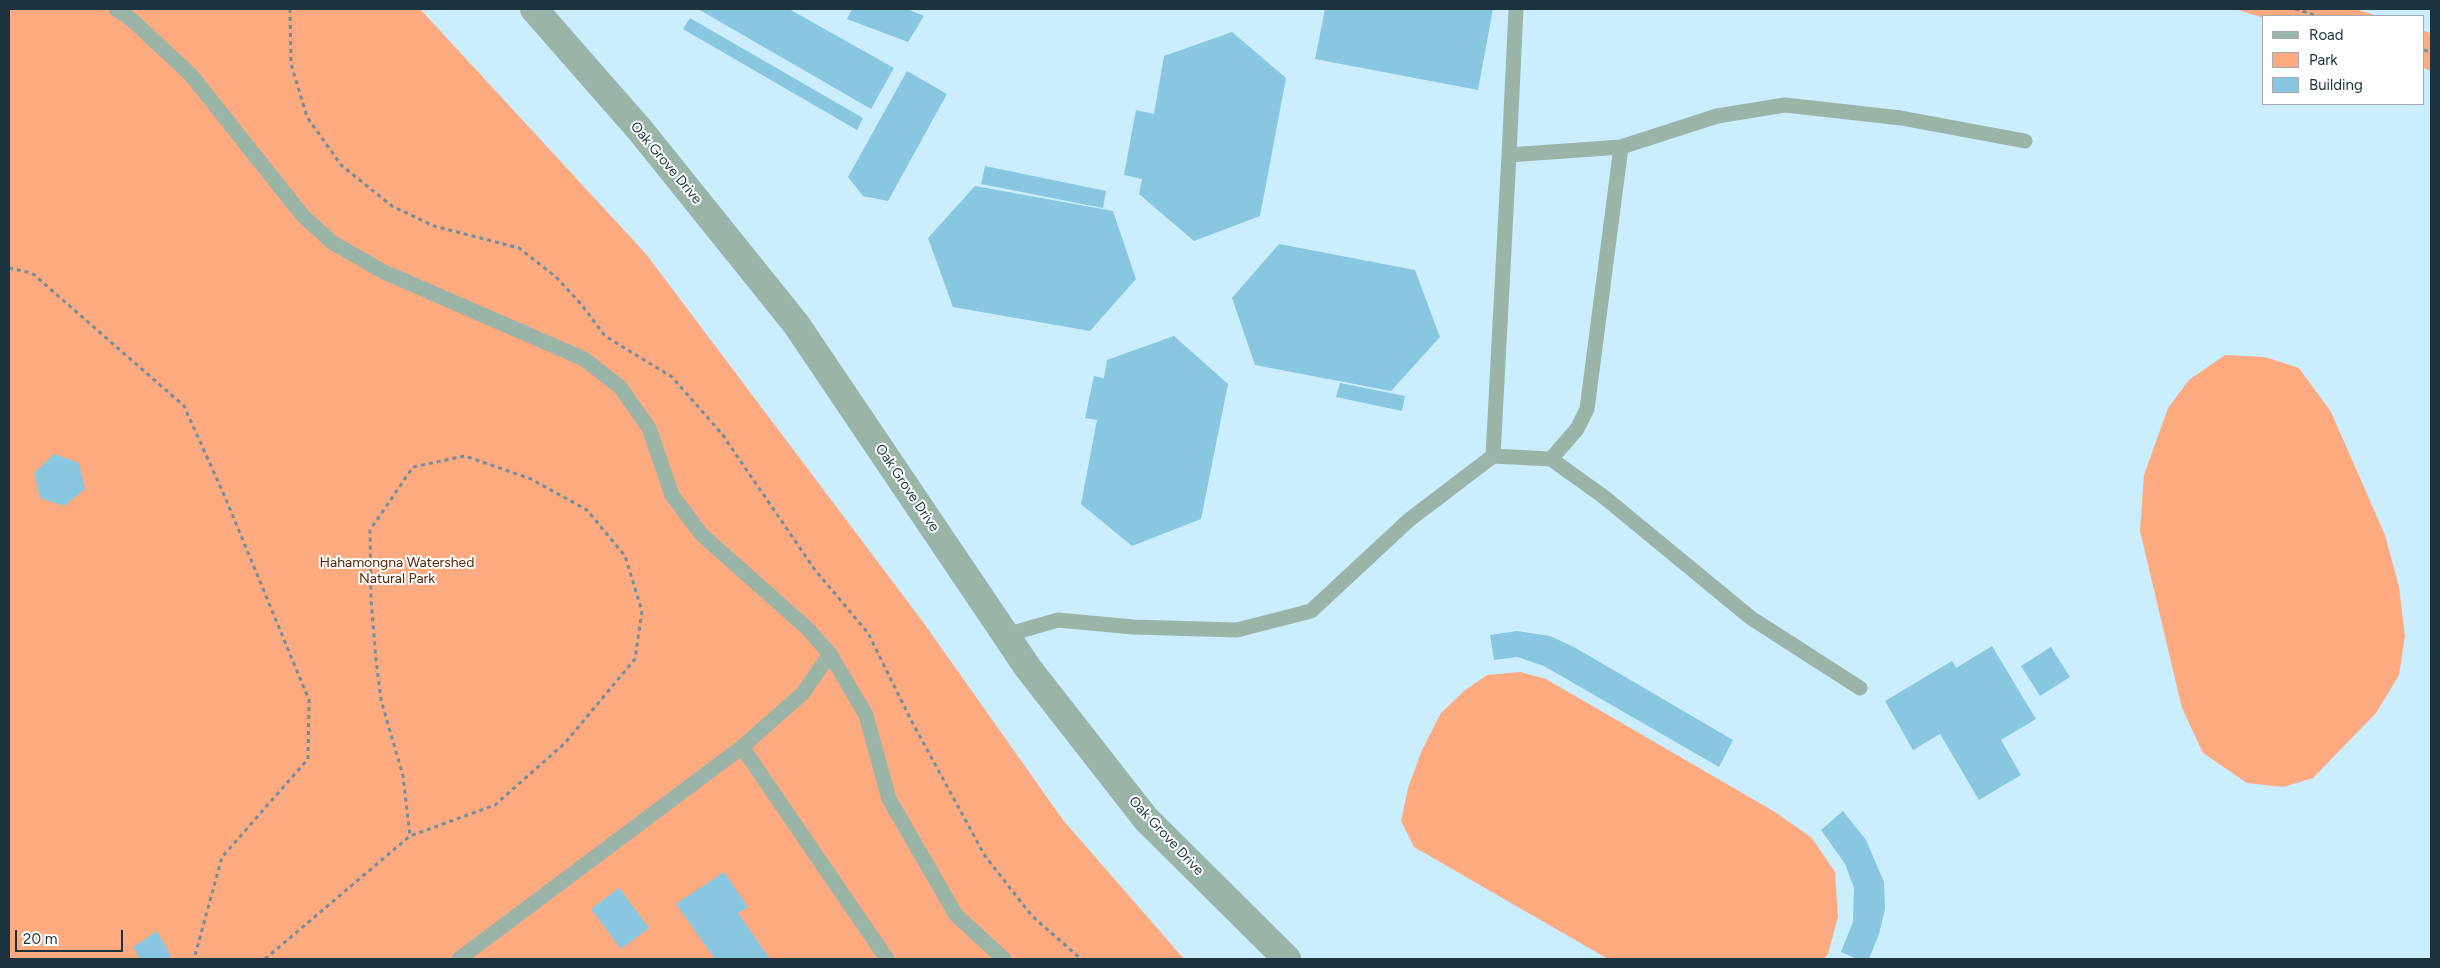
<!DOCTYPE html>
<style>
body{margin:0}
#map{position:relative;width:2440px;height:968px;overflow:hidden;background:#caeefe;font-family:Figtree,sans-serif}
canvas{display:block}
.frame{position:absolute;inset:0;border:10px solid #1a333d;pointer-events:none}
.legend{position:absolute;left:2262px;top:15px;width:162px;height:90px;box-sizing:border-box;background:#fff;border:1px solid #a3adb1;margin:0;padding:6px 9px;list-style:none;font-size:15px;color:#1a333d}
.legend li{display:flex;align-items:center;gap:10px;height:25px}
.legend b{width:25px;border:1px solid #a3adb1}
.scale{position:absolute;left:15px;top:930px;width:108px;height:22px;box-sizing:border-box;border:2px solid #1a333d;border-top:0;padding-left:6px;font-size:15px;line-height:18px;white-space:nowrap;color:#1a333d;-webkit-text-stroke:4px #fff;paint-order:stroke}
</style>
<div id="map">
<canvas width="2440" height="968"></canvas>
<div class="frame"></div>
<ul class="legend">
<li><b style="height:6px;background:#9ab4a8"></b>Road</li>
<li><b style="height:14px;background:#fdaa81"></b>Park</li>
<li><b style="height:14px;background:#89c6e0"></b>Building</li>
</ul>
<div class="scale">20 m</div>
</div>
<script>
const ctx = document.querySelector('canvas').getContext('2d');
ctx.lineJoin = 'round';
function fill(path, color) { ctx.fillStyle = color; ctx.fill(path, 'evenodd'); }
const shape = rows => new Path2D(rows.map(r => 'M' + r).join(''));
function stroke(path, color, width, dash) { ctx.strokeStyle = color; ctx.lineWidth = width; ctx.lineCap = dash ? 'butt' : 'round'; ctx.setLineDash(dash || []); ctx.stroke(path); }
function drawText(font, color, halo, rows, align = 'center') {
  ctx.font = font + ' Figtree,sans-serif'; ctx.lineWidth = 4; ctx.setLineDash([]); ctx.textBaseline = 'middle'; ctx.strokeStyle = halo; ctx.fillStyle = color; for (const [text, x, y, turn = 0] of rows) {
    ctx.save(); ctx.translate(x, y); ctx.rotate((+turn || 0) * Math.PI / 180); ctx.textAlign = isNaN(turn) ? turn : align; if (halo) ctx.strokeText(text, 0, 0); ctx.fillText(text, 0, 0); ctx.restore();
  }
}
fill(shape([
 [9,9,420,9,646,254,923,622,1063,820,1184,959,9,959],
 [2235,9,2355,9,2378,16,2264,18],
 [2424,31,2431,33,2431,71,2424,68],
 [2225,355,2265,357,2299,368,2331,412,2385,535,2399,587,2405,636,2399,675,2376,713,2313,778,2283,787,2247,783,2203,753,2182,708,2140,531,2144,475,2168,408,2189,380],
 [1520,672,1546,679,1775,812,1812,838,1835,872,1838,917,1828,954,1824,959,1608,959,1414,847,1401,821,1408,788,1422,750,1441,713,1464,691,1487,675]
]), '#fdaa81');
fill(shape([
 [698,9,789,9,894,68,871,109],
 [852,9,907,9,924,16,908,42,847,19],
 [1325,9,1493,9,1478,90,1315,59],
 [690,18,863,118,857,130,683,29],
 [1232,32,1286,78,1260,216,1194,241,1139,194,1142,179,1124,175,1136,110,1154,114,1164,56],
 [907,71,947,94,888,201,863,196,848,177],
 [985,166,1106,191,1103,208,981,184],
 [975,186,1113,211,1136,279,1090,331,953,307,928,238],
 [1279,244,1415,270,1440,337,1391,391,1255,365,1232,298],
 [1174,336,1228,384,1201,519,1132,546,1081,504,1097,420,1085,418,1094,376,1104,378,1107,360],
 [1340,383,1405,396,1402,411,1336,397],
 [54,454,79,463,85,489,64,506,40,498,35,476,34,473],
 [1517,631,1550,636,1574,647,1733,740,1719,767,1544,666,1517,657,1494,660,1490,635],
 [1992,646,2036,719,2001,740,2021,775,1979,800,1940,734,1913,750,1885,701,1952,661,1956,668],
 [2051,647,2070,677,2040,696,2021,666],
 [1843,811,1866,840,1884,882,1885,909,1879,934,1869,959,1857,959,1841,952,1853,922,1854,888,1845,864,1821,830],
 [724,872,748,907,738,913,770,959,715,959,676,904],
 [619,888,649,928,621,949,591,909],
 [157,931,171,956,166,959,140,959,133,947]
]), '#89c6e0');
stroke(shape([
 [290,9,291,64,307,117,341,165,392,206,434,226,519,248,556,277,581,304,605,336,672,377,722,434,815,570,868,633,911,720,985,856,1032,916,1081,959],
 [2295,9,2318,16],
 [2424,50,2431,52],
 [9,268,32,273,184,406,225,497,309,700,308,759,222,857,194,959],
 [265,959,410,836,495,805,565,743,635,659,642,611,625,556,587,510,531,479,465,456,413,467,370,530,371,600,376,660,381,700,403,776,410,836]
]), '#708e9b', 3, [4, 4]);
stroke(shape([
 [116,9,132,20,191,75,303,216,333,243,384,272,584,359,620,387,649,428,672,495,701,534,808,629,830,654,866,715,889,799,956,915,1004,959],
 [1516,9,1509,155,1621,147,1587,409,1577,429,1551,459],
 [1621,147,1717,116,1785,105,1901,118,2025,141],
 [1493,456,1509,155],
 [1006,635,1058,620,1133,627,1237,630,1311,611,1409,520,1493,456,1551,459,1604,497,1751,618,1860,688],
 [742,747,887,959],
 [459,959,742,747,803,693,830,654]
]), '#9ab4a8', 15);
stroke(shape([
 [534,9,640,130,796,324,1028,668,1146,819,1287,959]
]), '#9ab4a8', 28);
drawText('14px', '#1a333d', '#fff', [
 ["Oak Grove Drive",666,163,50],
 ["Oak Grove Drive",907,488,56],
 ["Oak Grove Drive",1166,836,47]
]);
drawText('14px', '#582506', '#fff', [
 ["Hahamongna Watershed",397,563],
 ["Natural Park",397,579]
]);
</script>
